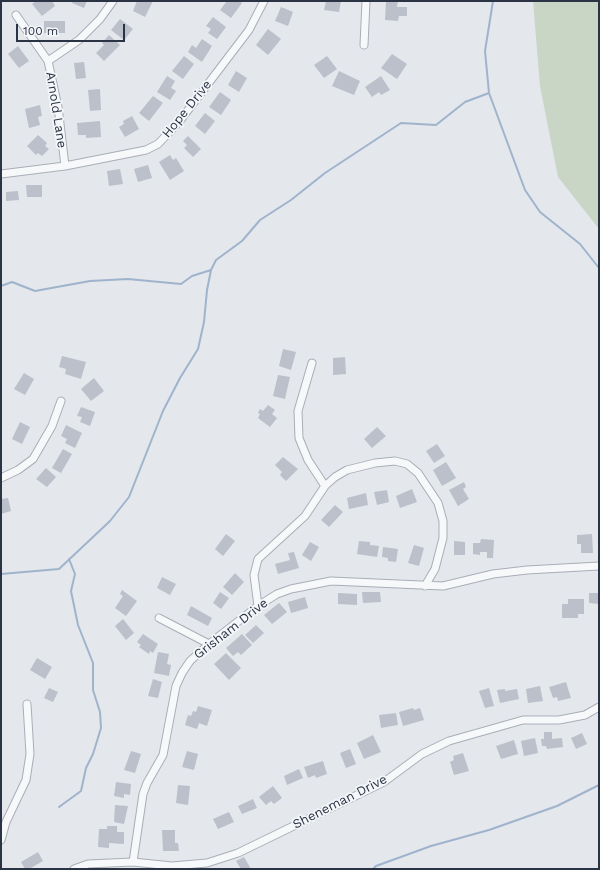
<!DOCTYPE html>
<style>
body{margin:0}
#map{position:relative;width:600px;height:870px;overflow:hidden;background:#e4e7ec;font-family:"Work Sans",sans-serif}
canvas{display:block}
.frame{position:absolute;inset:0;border:2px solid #2b3445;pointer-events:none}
.scale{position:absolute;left:16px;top:24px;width:109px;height:18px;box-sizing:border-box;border:2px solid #2b3445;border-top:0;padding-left:5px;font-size:12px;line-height:14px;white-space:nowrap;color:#2b3445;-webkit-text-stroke:3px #f4f6f9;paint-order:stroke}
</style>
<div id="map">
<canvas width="600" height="870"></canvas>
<div class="frame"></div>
<div class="scale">100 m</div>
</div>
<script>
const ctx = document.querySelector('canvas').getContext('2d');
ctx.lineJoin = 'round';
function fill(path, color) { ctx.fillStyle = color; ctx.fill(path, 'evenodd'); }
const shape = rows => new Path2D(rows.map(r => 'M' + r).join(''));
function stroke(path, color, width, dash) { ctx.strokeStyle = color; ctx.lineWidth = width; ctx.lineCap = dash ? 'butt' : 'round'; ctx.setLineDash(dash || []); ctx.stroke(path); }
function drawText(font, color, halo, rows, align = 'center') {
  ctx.font = font + ' "Work Sans",sans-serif'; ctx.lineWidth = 3.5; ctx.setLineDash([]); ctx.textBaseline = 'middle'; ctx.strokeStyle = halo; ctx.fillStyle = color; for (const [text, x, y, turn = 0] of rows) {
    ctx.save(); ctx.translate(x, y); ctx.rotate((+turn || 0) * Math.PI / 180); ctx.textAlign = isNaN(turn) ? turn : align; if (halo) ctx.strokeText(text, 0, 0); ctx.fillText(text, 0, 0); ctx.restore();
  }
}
fill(shape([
 [533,1,599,1,599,229,558,177,540,86]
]), '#c9d6c5');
stroke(shape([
 [493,1,485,51,489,93,525,190,540,212,580,244,599,268],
 [1,286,12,282,35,291,90,281,128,279,181,284,192,276,211,270],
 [1,574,59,569,110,521,129,497,163,411,180,378,198,349,204,322,207,290,211,270,216,260,242,241,260,220,291,200,325,173,401,123,436,125,465,102,489,93],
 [59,807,81,791,86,768,93,754,101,728,100,712,93,690,93,663,78,625,71,591,75,574,69,559],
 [373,869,376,866,431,846,489,830,557,806,599,785]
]), '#9fb4cc', 2);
fill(shape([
 [36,1,52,1,55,6,42,16,32,4],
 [73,1,87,1,84,8,72,3],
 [137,1,153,1,145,17,133,11],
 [227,1,239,1,242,3,231,18,220,10],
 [326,1,341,1,339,12,324,10],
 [386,1,398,1,397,7,407,7,407,16,399,16,398,21,385,20],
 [281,7,293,12,288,26,275,21],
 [213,17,226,27,217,39,208,33,211,29,206,26],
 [120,19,133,29,124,40,111,30],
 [44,21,65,21,65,33,44,33],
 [268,29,281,39,268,55,256,45],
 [109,35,120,45,104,61,96,53,104,45,102,43],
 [202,39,212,46,202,62,188,52,192,45,196,48],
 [18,46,29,61,19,68,8,54],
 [392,54,407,64,397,79,381,68],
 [184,56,194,64,183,79,172,71],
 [327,56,337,69,324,78,314,65],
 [84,62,86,78,76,79,74,63],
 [236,71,247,78,239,92,228,85],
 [339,71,360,81,354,95,332,86],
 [167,76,175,81,171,88,176,91,170,100,157,92],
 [381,76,390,90,381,95,379,92,372,97,365,87],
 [100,89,101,110,90,111,88,90],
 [220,92,231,100,221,115,209,107],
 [153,96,163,103,149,121,139,113],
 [40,105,42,116,38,117,40,125,29,128,25,109],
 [205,113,215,121,205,134,195,126],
 [132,116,139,129,125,137,119,127,124,124,123,121],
 [100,121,101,137,86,138,86,135,78,135,77,123],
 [38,135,47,143,45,146,49,149,42,156,38,153,36,155,27,146],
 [188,136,201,149,193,157,184,148,187,145,183,141],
 [170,155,173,160,176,158,184,171,170,180,159,162],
 [148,165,152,178,138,182,134,169],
 [120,169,123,184,109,186,107,171],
 [26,185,42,185,42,197,27,197],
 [18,191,19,200,6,201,6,192],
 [283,349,296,352,291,370,279,366],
 [62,356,86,362,81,379,65,374,66,369,59,367],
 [345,357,346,374,333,375,333,358],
 [24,373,34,379,25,395,14,389],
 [278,375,290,377,285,399,273,396],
 [94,378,104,391,91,401,81,389],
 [268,405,275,410,272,414,277,418,270,427,258,418,260,414,258,413,260,409,263,411],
 [81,407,95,412,90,426,80,422,82,417,77,416],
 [20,422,30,427,22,444,12,439],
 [66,425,82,433,75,448,65,443,67,439,61,436],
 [377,427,386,436,372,448,364,439],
 [437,444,445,456,434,463,426,451],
 [63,449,72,454,61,473,52,468],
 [283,457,298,469,286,481,280,475,282,472,275,465],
 [446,462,456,478,442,486,433,470],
 [46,468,56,477,47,487,36,479],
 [464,482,466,487,463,489,469,499,458,506,449,490],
 [412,489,417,502,400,508,396,496],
 [387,490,389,502,377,505,374,492],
 [366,493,368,505,349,509,347,498],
 [8,498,11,511,1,514,1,499],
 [335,505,343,512,329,527,321,520],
 [226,534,235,541,223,556,215,549],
 [592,534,593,553,581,553,581,544,577,544,577,535],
 [481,539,494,540,493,558,487,558,487,552,480,552,480,555,473,554,473,543,480,543],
 [359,541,370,542,370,545,379,546,377,557,357,554],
 [454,541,465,542,465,555,454,555],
 [310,542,319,547,311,561,302,555],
 [414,545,424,548,419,566,408,563],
 [383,547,398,549,396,562,388,561,388,558,382,557],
 [294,552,299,568,278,574,275,564,290,560,288,553],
 [235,573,244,582,232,595,223,587],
 [162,577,176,584,170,595,157,588],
 [122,590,137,601,126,616,115,608,123,596,120,594],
 [220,592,229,598,221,609,213,603],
 [362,592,380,592,381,602,363,603],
 [338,593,357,594,357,605,338,604],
 [589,593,599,593,599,604,589,603],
 [305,597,308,608,291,613,288,602],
 [568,599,584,599,584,614,578,614,578,618,562,618,562,604,568,604],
 [279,603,287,612,272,624,264,615],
 [191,606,212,618,208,626,187,615],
 [123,619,134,633,126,640,115,626],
 [256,625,264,633,253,643,245,635],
 [143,634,158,644,153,653,150,651,149,654,139,647,141,645,137,642],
 [242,634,252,645,241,655,238,652,233,656,226,648],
 [158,652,169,654,167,664,171,665,169,676,154,673],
 [226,653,241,668,229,680,214,664],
 [37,658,52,667,45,679,30,670],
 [153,679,162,682,158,698,148,696],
 [566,682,571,698,558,701,557,697,553,698,549,687],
 [540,686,543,701,528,703,526,689],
 [49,688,58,692,53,702,44,698],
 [489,688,494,706,485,708,479,691],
 [505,689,505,691,517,689,519,699,500,703,497,690],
 [198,706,212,710,207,726,199,723,197,729,185,725,188,715,191,716,193,711,196,712],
 [413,708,414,710,420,708,424,720,403,726,399,712],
 [396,713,398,725,381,728,379,715],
 [544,732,552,732,552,739,562,738,563,747,547,749,546,746,542,746,541,739,544,739],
 [582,733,587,744,576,749,571,738],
 [373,735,381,752,364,759,357,743],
 [535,738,538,753,524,756,521,741],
 [514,740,518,754,501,759,496,746],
 [350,749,356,764,346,768,340,753],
 [131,751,141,754,135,773,124,770],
 [187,751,198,754,194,770,182,767],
 [463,753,469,771,454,775,450,762,454,760,453,756],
 [323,761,327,774,316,778,315,775,308,778,304,767],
 [299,769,303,778,287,785,284,776],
 [116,782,131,784,130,795,124,794,124,798,114,796],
 [178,785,190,786,188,805,176,803],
 [273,786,282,798,274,804,271,801,266,805,259,797],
 [253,799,257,808,242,814,238,806],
 [115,805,128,806,124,824,114,822],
 [229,812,234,822,218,829,213,819],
 [107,826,117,826,117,832,124,832,124,844,109,843,109,848,98,847,99,829,107,829],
 [162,830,175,830,175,843,178,843,179,851,163,851],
 [38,852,43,861,29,869,25,869,21,862],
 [244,857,251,869,241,869,236,861]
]), '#bbc0ca');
const minor = shape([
 [16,15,48,61,58,107,65,166],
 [364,45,366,1],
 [48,61,79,40,100,19,113,1],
 [1,174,65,166,146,150,158,144,179,122,249,30,264,1],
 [312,363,298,411,299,438,308,460,325,486],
 [1,478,18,470,33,459,52,426,61,401],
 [258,606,254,575,258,559,305,516,325,486,335,477,347,470,375,463,395,461,407,464,418,473,438,503,443,521,443,538,435,569,425,586],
 [159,618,209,644],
 [1,840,6,822,26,780,30,754,27,704],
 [133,862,143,794,147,783,163,755,176,686,182,673,190,661,209,644,258,606,277,594,291,589,331,581,443,586,493,574,527,570,599,566],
 [74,869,88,864,133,862,172,866,207,863,238,853,384,782,422,754,449,741,523,720,559,720,585,715,599,707]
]);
stroke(minor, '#a9aeb7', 9);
stroke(minor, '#f7f8fa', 7);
drawText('13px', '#2b3445', '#f4f6f9', [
 ["Hope Drive",187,109,-51],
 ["Arnold Lane",56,110,81],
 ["Grisham Drive",231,629,-38],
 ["Sheneman Drive",340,802,-27]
]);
</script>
